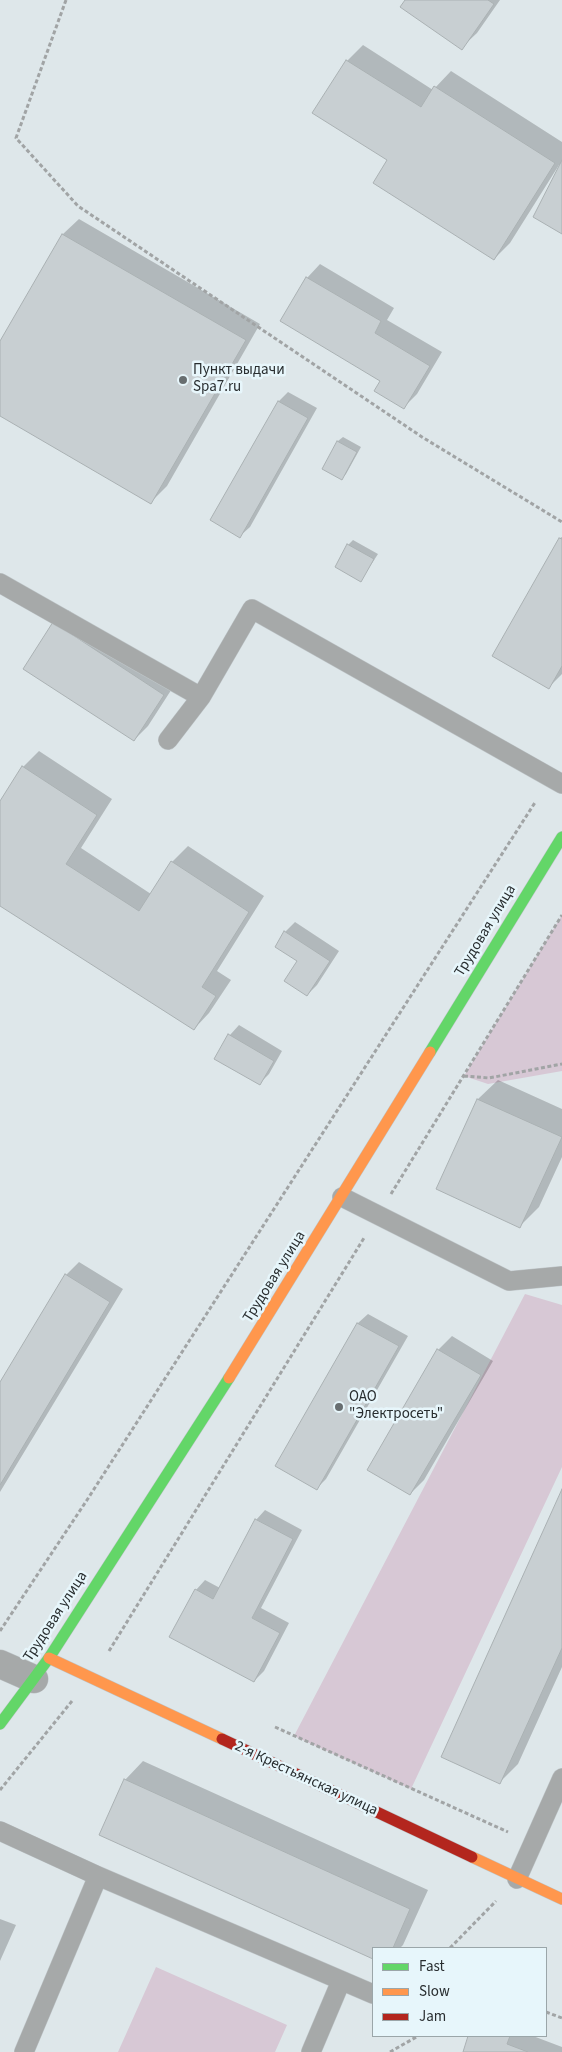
<!DOCTYPE html>
<meta charset="utf-8">
<style>
body{margin:0}
#map{position:relative;width:562px;height:2052px;overflow:hidden;background:#dee7ea;font-family:"Source Sans 3",sans-serif}
canvas{display:block}
.legend{position:absolute;left:372px;top:1947px;width:175px;height:90px;box-sizing:border-box;background:#e7f6fb;border:1px solid #9ba6a9;margin:0;padding:6px 9px;list-style:none;font-size:15px;color:#282d2f}
.legend li{display:flex;align-items:center;gap:10px;height:25px}
.legend b{width:25px;border:1px solid #9ba6a9}
</style>
<div id="map">
<canvas width="562" height="2052"></canvas>
<ul class="legend">
<li><b style="height:6px;background:#63d668"></b>Fast</li>
<li><b style="height:6px;background:#ff974d"></b>Slow</li>
<li><b style="height:6px;background:#b3261e"></b>Jam</li>
</ul>
</div>
<script>
const ctx = document.querySelector('canvas').getContext('2d');
ctx.lineJoin = 'round';
function fill(path, color) { ctx.fillStyle = color; ctx.fill(path, 'evenodd'); }
const shape = rows => new Path2D(rows.map(r => 'M' + r).join(''));
function stroke(path, color, width, dash) { ctx.strokeStyle = color; ctx.lineWidth = width; ctx.lineCap = dash ? 'butt' : 'round'; ctx.setLineDash(dash || []); ctx.stroke(path); }
function drawText(font, color, halo, rows, align = 'center') {
  ctx.font = font + ' "Source Sans 3",sans-serif'; ctx.lineWidth = 5; ctx.setLineDash([]); ctx.textBaseline = 'middle'; ctx.strokeStyle = halo; ctx.fillStyle = color; for (const [text, x, y, turn = 0] of rows) {
    ctx.save(); ctx.translate(x, y); ctx.rotate((+turn || 0) * Math.PI / 180); ctx.textAlign = isNaN(turn) ? turn : align; if (halo) ctx.strokeText(text, 0, 0); ctx.fillText(text, 0, 0); ctx.restore();
  }
}
fill(shape([
 [562,915,562,1071,488,1084,464,1076],
 [525,1294,562,1305,562,1467,411,1789,294,1736],
 [156,1967,287,2025,275,2052,118,2052]
]), '#d7c8d5');
fill(shape([
 [407,0,500,0,477,33,461,48],
 [363,45,433,90,451,71,562,142,562,232,560,166,559,165,510,243,494,259,389,160,347,61],
 [79,219,260,324,167,486,151,502,0,415,0,343,63,234],
 [320,264,394,308,387,320,442,352,417,394,404,407,307,278],
 [288,392,317,408,250,527,240,536,279,401],
 [343,437,361,447,346,474,342,478,323,468,338,441],
 [562,537,562,674,549,687,560,538],
 [353,540,378,554,361,580,348,545],
 [68,610,177,681,148,726,134,740,54,623],
 [39,751,112,799,81,848,151,894,172,862,188,846,264,896,217,971,231,980,209,1013,194,1029,0,904,0,803,23,767],
 [295,922,339,951,317,985,307,995,299,961,285,932],
 [239,1025,282,1051,269,1074,259,1084,216,1058,230,1035],
 [498,1080,562,1109,562,1157,539,1207,520,1226,437,1189,478,1099],
 [79,1262,123,1289,0,1492,0,1384,66,1275],
 [368,1314,408,1336,326,1479,317,1488,277,1466,358,1323],
 [452,1336,493,1361,424,1480,410,1494,369,1469,438,1350],
 [562,1492,562,1667,518,1764,500,1782],
 [265,1510,302,1530,261,1608,289,1623,264,1671,254,1681,196,1590,205,1580,220,1588,256,1520],
 [143,1761,428,1890,403,1945,400,1948,373,1948,373,1958,100,1834,125,1780],
 [0,1919,16,1925,0,1961],
 [470,2036,533,2036,562,2047,562,2052,464,2052]
]), '#0003');
const building = shape([
 [405,0,488,0,494,4,462,50,400,7,405,0],
 [346,60,421,107,434,86,555,163,494,260,373,183,387,160,312,113,346,60],
 [562,160,562,234,533,217,562,160],
 [62,234,246,340,151,504,0,416,0,341,62,234],
 [306,277,381,321,375,333,430,366,404,409,374,391,380,381,280,321,306,277],
 [278,401,308,418,240,538,210,520,278,401],
 [337,441,357,452,342,480,322,469,337,441],
 [559,538,562,539,562,666,549,689,492,656,559,538],
 [347,544,374,559,361,582,335,567,347,544],
 [53,622,164,695,134,741,23,669,53,622],
 [22,766,97,815,66,864,139,911,171,861,249,912,202,987,216,996,194,1030,0,906,0,801,22,766],
 [284,931,330,961,307,996,284,981,297,961,275,947,284,931],
 [228,1034,274,1061,260,1085,214,1059,228,1034],
 [477,1099,562,1137,520,1228,436,1189,477,1099],
 [65,1274,110,1302,0,1485,0,1382,65,1274],
 [357,1323,399,1346,317,1490,275,1466,357,1323],
 [437,1349,481,1375,410,1495,367,1470,437,1349],
 [562,1489,562,1648,500,1784,441,1757,562,1489],
 [255,1519,293,1539,252,1618,280,1633,254,1682,169,1637,195,1589,213,1599,255,1519],
 [124,1779,410,1909,393,1948,373,1948,373,1959,99,1835,124,1779],
 [468,2036,510,2036,507,2044,528,2052,463,2052,468,2036]
]);
fill(building, '#c8cfd2');
stroke(building, '#aab1b3', 1);
const lane = shape([
 [0,583,201,697],
 [168,740,201,697,252,609,562,784],
 [342,1197,509,1281,562,1276],
 [0,1831,98,1876,373,1994],
 [517,1879,562,1778],
 [24,2052,98,1876],
 [311,2052,341,1981]
]);
const street = shape([
 [0,1664,34,1679]
]);
const fast = shape([
 [430,1052,562,837],
 [0,1724,49,1658,229,1378]
]);
const slow = shape([
 [229,1378,430,1052],
 [49,1658,222,1739],
 [472,1857,562,1899]
]);
const jam = shape([
 [222,1739,472,1857]
]);
stroke(lane, '#bec5c8', 20);
stroke(street, '#bec5c8', 29);
stroke(fast, '#bec5c8', 12);
stroke(slow, '#bec5c8', 12);
stroke(jam, '#bec5c8', 12);
stroke(shape([
 [66,0,16,138,78,206,422,437,562,522],
 [464,1076,489,1078,562,1064],
 [391,1194,562,915],
 [0,1631,87,1500,536,801],
 [109,1651,364,1238],
 [275,1727,508,1832],
 [0,1790,72,1701],
 [450,1948,496,1901],
 [546,2012,562,2018],
 [390,2052,418,2036]
]), '#a1a4a5', 3, [4, 2.5]);
stroke(lane, '#a6a9a9', 19);
stroke(street, '#a6a9a9', 28);
stroke(fast, '#63d668', 11);
stroke(slow, '#ff974d', 11);
stroke(jam, '#b3261e', 11);
for (const [x, y, r, color] of [
 [183,380,5,"#686e70"],
 [339,1407,5,"#686e70"]
]) { const dot = new Path2D(); dot.arc(x, y, r, 0, 2 * Math.PI); ctx.fillStyle = color; ctx.fill(dot); stroke(dot, '#e7f6fb', 2); }
drawText('15px', '#282d2f', '#e7f6fb', [
 ["Пункт выдачи",193,371],
 ["Spa7.ru",193,388],
 ["ОАО",349,1398],
 ["\"Электросеть\"",349,1415]
], 'left');
drawText('15px', '#282d2f', '#e7f6fb', [
 ["Трудовая улица",486,931,-59],
 ["Трудовая улица",275,1277,-58],
 ["Трудовая улица",56,1617,-57],
 ["2-я Крестьянская улица",306,1779,25]
]);
</script>
